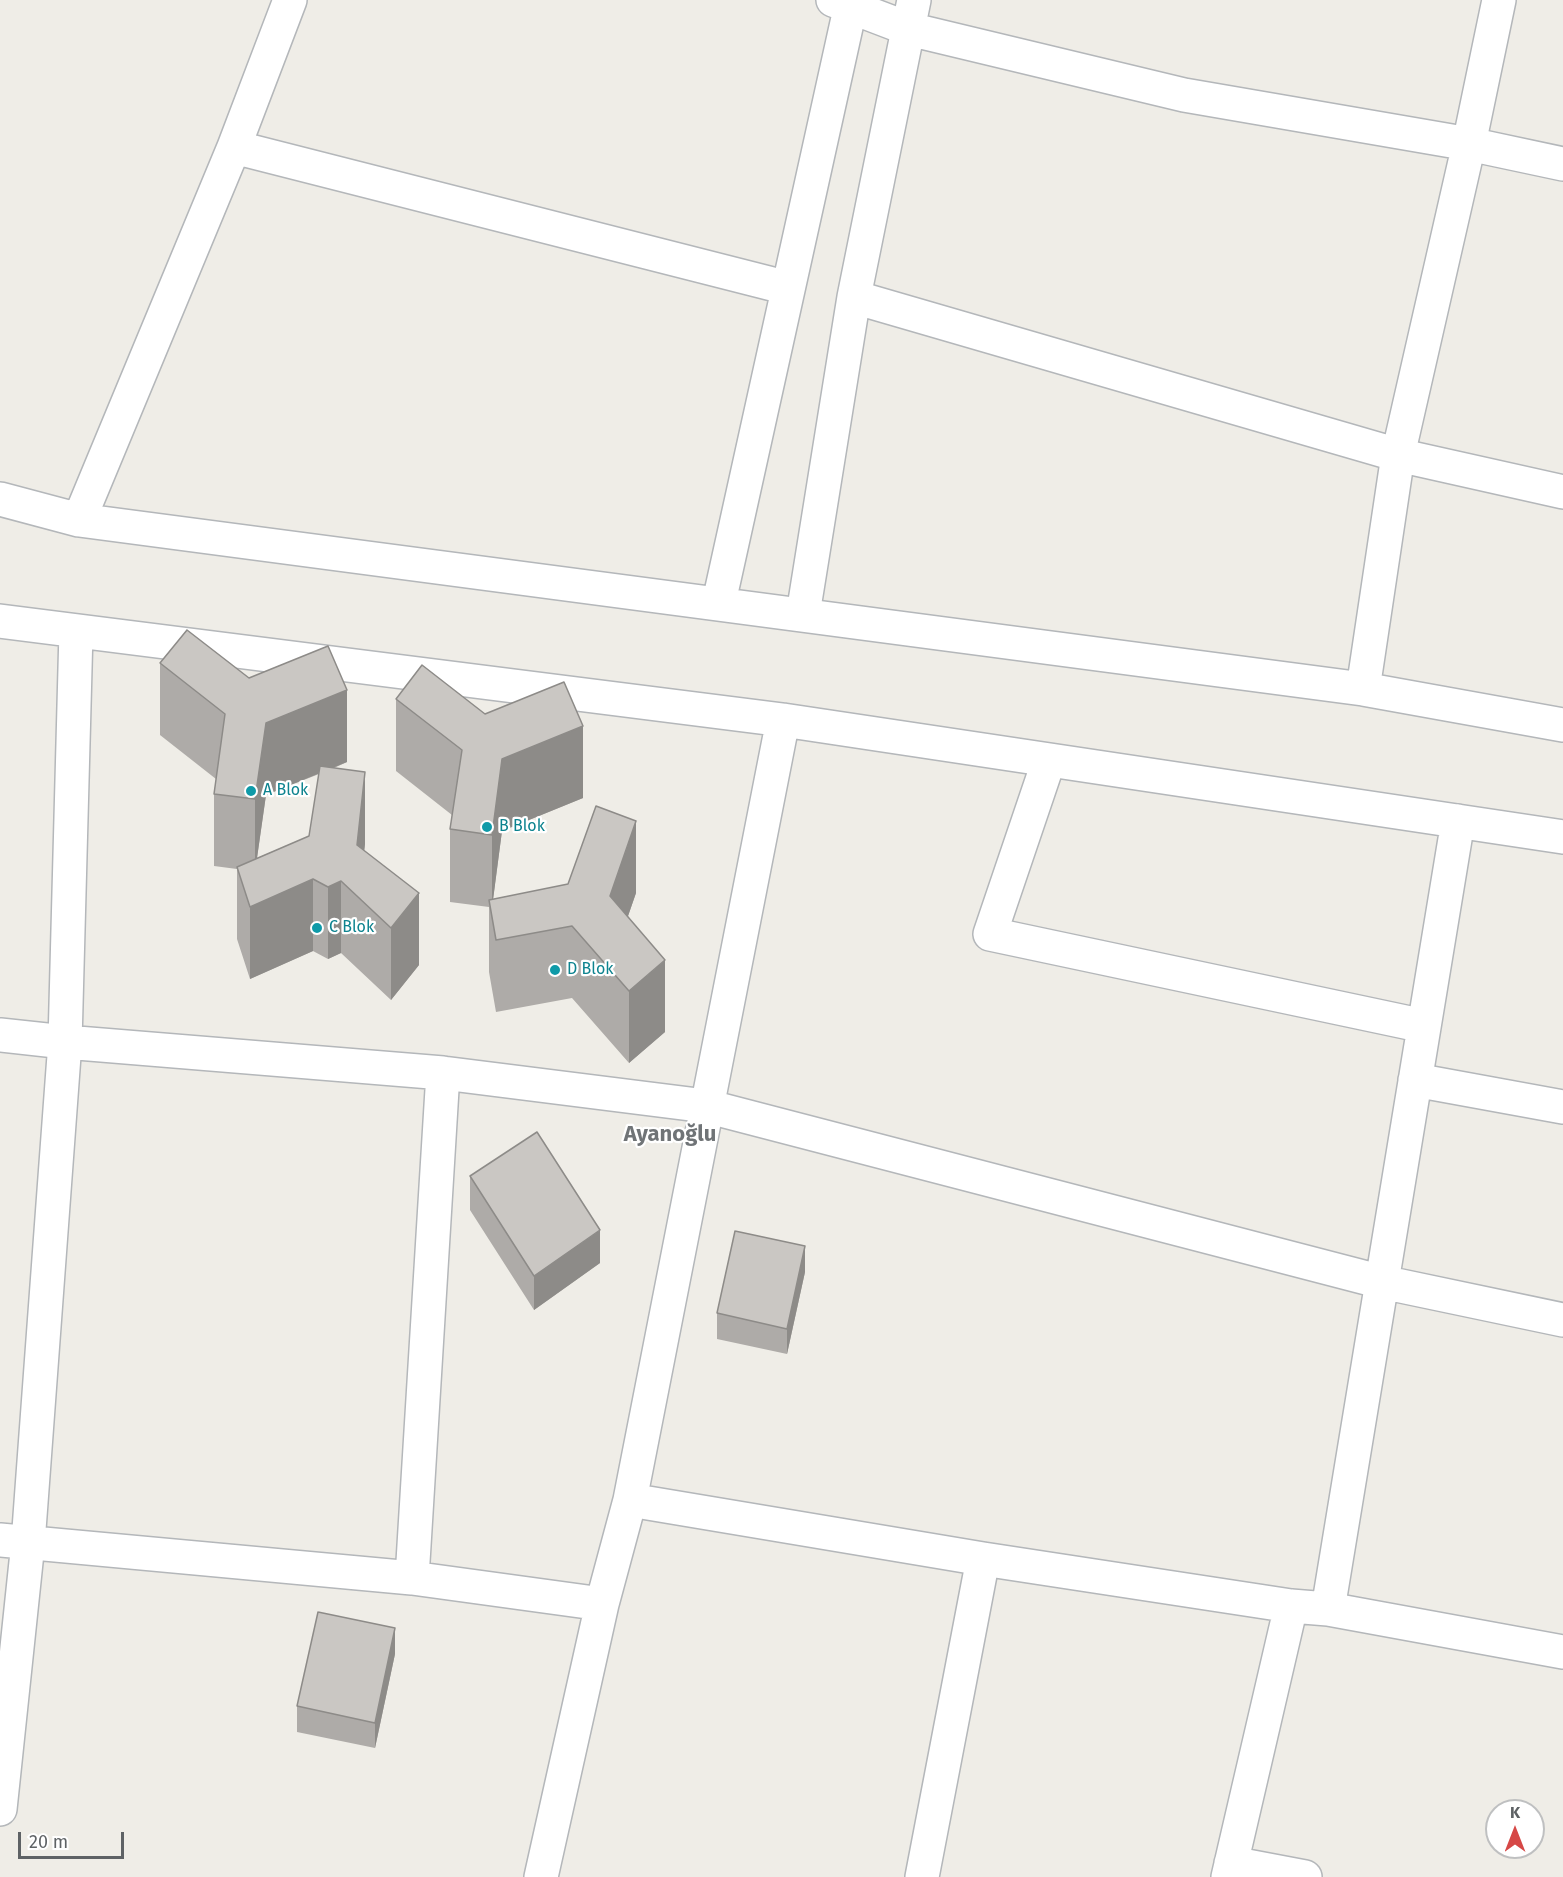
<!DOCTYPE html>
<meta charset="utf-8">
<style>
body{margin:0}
#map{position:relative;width:1563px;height:1877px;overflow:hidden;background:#efede7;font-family:"Fira Sans",sans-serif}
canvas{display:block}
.north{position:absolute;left:1485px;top:1799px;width:60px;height:60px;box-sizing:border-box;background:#fff;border:2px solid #bfc0c1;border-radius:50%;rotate:0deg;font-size:16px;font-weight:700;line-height:24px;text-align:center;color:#5e6265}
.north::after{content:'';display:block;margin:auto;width:21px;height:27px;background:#d64846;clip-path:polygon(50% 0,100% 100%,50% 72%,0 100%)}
.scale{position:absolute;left:18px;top:1832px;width:106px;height:27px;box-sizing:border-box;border:3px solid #5e6265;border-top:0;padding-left:8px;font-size:18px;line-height:21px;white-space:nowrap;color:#5e6265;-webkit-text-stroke:4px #fff;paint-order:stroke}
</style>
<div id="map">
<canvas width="1563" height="1877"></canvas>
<div class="north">K</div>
<div class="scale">20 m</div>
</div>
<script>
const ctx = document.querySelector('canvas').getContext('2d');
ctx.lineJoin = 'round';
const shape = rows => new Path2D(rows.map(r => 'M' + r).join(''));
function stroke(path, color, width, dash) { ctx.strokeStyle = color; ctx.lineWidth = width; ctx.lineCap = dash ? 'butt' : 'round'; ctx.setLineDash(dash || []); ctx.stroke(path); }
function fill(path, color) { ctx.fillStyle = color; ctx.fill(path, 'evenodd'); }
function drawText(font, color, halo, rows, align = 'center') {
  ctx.font = font + ' "Fira Sans",sans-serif'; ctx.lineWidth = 4.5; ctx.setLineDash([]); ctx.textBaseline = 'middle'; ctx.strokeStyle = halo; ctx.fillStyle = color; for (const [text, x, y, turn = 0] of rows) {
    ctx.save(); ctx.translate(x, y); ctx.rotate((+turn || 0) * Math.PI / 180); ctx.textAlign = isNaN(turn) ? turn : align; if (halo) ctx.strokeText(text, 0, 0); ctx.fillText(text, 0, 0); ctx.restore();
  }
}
const minor = shape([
 [833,0,909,29,1184,95,1469,144,1563,164],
 [234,147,290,0],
 [854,297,1398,455,1563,492],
 [0,499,79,520,1363,689,1563,725],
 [79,520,234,147,788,288],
 [719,602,852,0],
 [803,614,854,297,914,0],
 [0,621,783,720,1563,837],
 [1363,689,1398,455,1469,144,1499,0],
 [1049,760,990,934,1424,1026],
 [0,1035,65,1042,443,1073,706,1106,1382,1282,1563,1320],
 [1415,1080,1563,1107],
 [630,1500,983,1559,1291,1606,1328,1609,1563,1652],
 [0,1540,412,1578,602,1604],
 [412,1578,443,1073],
 [1328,1609,1458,821],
 [0,1809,28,1543,65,1042,76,631],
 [1231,1863,1305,1877],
 [541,1877,602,1604,630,1500,783,720],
 [922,1877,983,1559],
 [1228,1877,1291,1606]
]);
stroke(minor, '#b4b7ba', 36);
stroke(minor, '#fff', 33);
fill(shape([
 [160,663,347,762,334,768,365,844,364,851,419,965,391,1000,341,953,328,959,313,951,250,979,237,939,237,869,214,866,214,794,216,779,160,735],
 [319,774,309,836,257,858,266,795],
 [396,699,583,798,502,831,493,899,636,893,628,916,665,1032,629,1063,572,998,496,1012,489,972,489,907,450,902,450,829,452,815,396,771],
 [470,1176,600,1263,534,1310,470,1210],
 [805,1272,787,1354,717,1339,717,1313],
 [395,1654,375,1748,297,1732,297,1706]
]), '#aeaba8');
fill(shape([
 [347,690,347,762,266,795,255,872,255,799,266,723],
 [583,726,583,798,502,831,492,908,492,835,502,759],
 [365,772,365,844,359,898,357,845],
 [636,821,636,893,610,968,610,896],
 [313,879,313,951,250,979,250,907],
 [341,881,341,953,328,959,328,887],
 [419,893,419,965,391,1000,391,928],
 [665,960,665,1032,629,1063,629,991],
 [600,1230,600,1263,534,1310,534,1276],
 [805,1246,805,1272,787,1354,787,1329],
 [395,1628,395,1654,375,1748,375,1723]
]), '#8d8b88');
const building = shape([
 [187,630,249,678,328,646,347,690,266,723,255,799,214,794,225,714,160,663,187,630],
 [422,665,485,714,564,682,583,726,502,759,492,835,450,829,462,750,396,699,422,665],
 [320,766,365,772,357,845,419,893,391,928,341,881,328,887,313,879,250,907,237,867,309,836,320,766],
 [596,806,636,821,610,896,665,960,629,991,572,926,496,940,489,900,568,884,596,806],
 [537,1132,600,1230,534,1276,470,1176,537,1132],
 [735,1231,805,1246,787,1329,717,1313,735,1231],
 [318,1612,395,1628,375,1723,297,1706,318,1612]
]);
fill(building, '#cac7c3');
stroke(building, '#8d8b88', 1.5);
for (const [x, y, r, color] of [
 [251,791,6,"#0f9aa8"],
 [487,827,6,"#0f9aa8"],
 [317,928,6,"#0f9aa8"],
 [555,970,6,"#0f9aa8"]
]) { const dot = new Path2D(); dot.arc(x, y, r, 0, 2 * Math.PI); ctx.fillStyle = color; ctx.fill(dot); stroke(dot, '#fff', 2); }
drawText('16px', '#0d838f', '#fff', [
 ["A Blok",263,791],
 ["B Blok",499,827],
 ["C Blok",329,928],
 ["D Blok",567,970]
], 'left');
drawText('bold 22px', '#707477', '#fff', [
 ["Ayanoğlu",670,1135]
]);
</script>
